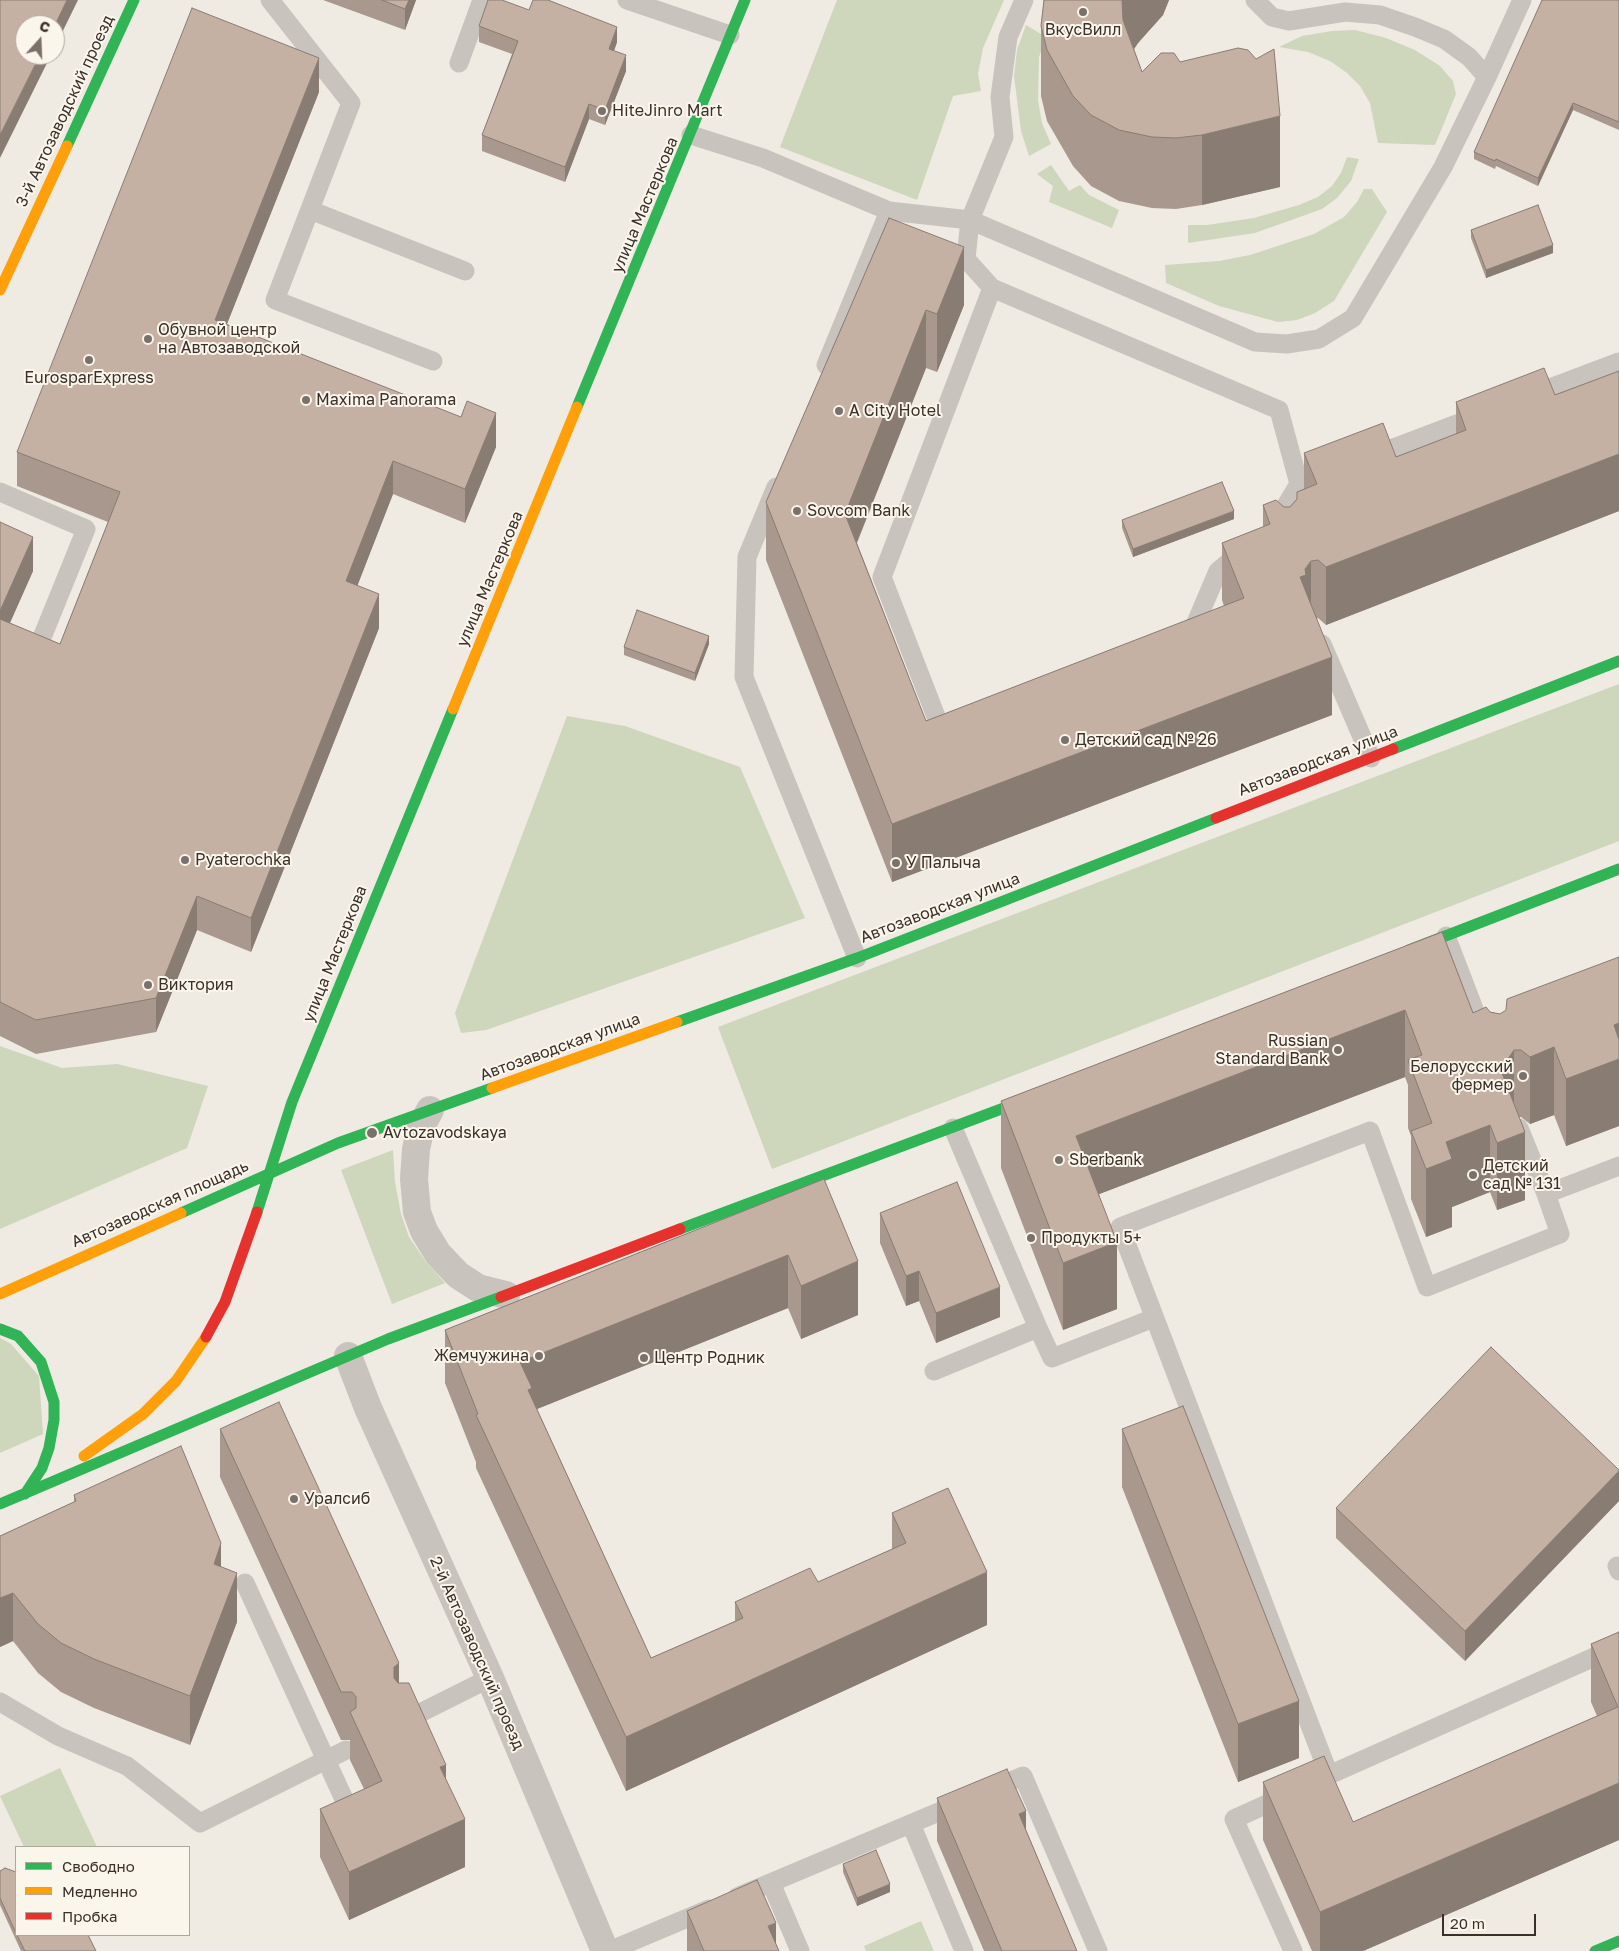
<!DOCTYPE html>
<meta charset="utf-8">
<style>
body{margin:0}
#map{position:relative;width:1619px;height:1951px;overflow:hidden;background:#efebe3;font-family:"Golos Text",sans-serif}
canvas{display:block}
.legend{position:absolute;left:15px;top:1846px;width:175px;height:90px;box-sizing:border-box;background:#fbf6ec;border:1px solid #aea79e;margin:0;padding:6px 9px;list-style:none;font-size:15px;color:#3a3029}
.legend li{display:flex;align-items:center;gap:10px;height:25px}
.legend b{width:25px;border:1px solid #aea79e}
.north{position:absolute;left:15px;top:15px;width:50px;height:50px;box-sizing:border-box;background:#fbf6ec;border:1px solid #aea79e;border-radius:50%;rotate:20deg;font-size:14px;font-weight:700;line-height:20px;text-align:center;color:#3a3029}
.north::after{content:'';display:block;margin:auto;width:18px;height:22px;background:#79716a;clip-path:polygon(50% 0,100% 100%,50% 72%,0 100%)}
.scale{position:absolute;left:1442px;top:1914px;width:94px;height:22px;box-sizing:border-box;border:2px solid #3a3029;border-top:0;padding-left:6px;font-size:15px;line-height:18px;white-space:nowrap;color:#3a3029;-webkit-text-stroke:4px #fbf6ec;paint-order:stroke}
</style>
<div id="map">
<canvas width="1619" height="1951"></canvas>
<ul class="legend">
<li><b style="height:6px;background:#30b455"></b>Свободно</li>
<li><b style="height:6px;background:#ff9f0a"></b>Медленно</li>
<li><b style="height:6px;background:#e5322d"></b>Пробка</li>
</ul>
<div class="north">С</div>
<div class="scale">20 m</div>
</div>
<script>
const ctx = document.querySelector('canvas').getContext('2d');
ctx.lineJoin = 'round';
function fill(path, color) { ctx.fillStyle = color; ctx.fill(path, 'evenodd'); }
const shape = rows => new Path2D(rows.map(r => 'M' + r).join(''));
function stroke(path, color, width, dash) { ctx.strokeStyle = color; ctx.lineWidth = width; ctx.lineCap = dash ? 'butt' : 'round'; ctx.setLineDash(dash || []); ctx.stroke(path); }
function drawText(font, color, halo, rows, align = 'center') {
  ctx.font = font + ' "Golos Text",sans-serif'; ctx.lineWidth = 4; ctx.setLineDash([]); ctx.textBaseline = 'middle'; ctx.strokeStyle = halo; ctx.fillStyle = color; for (const [text, x, y, turn = 0] of rows) {
    ctx.save(); ctx.translate(x, y); ctx.rotate((+turn || 0) * Math.PI / 180); ctx.textAlign = isNaN(turn) ? turn : align; if (halo) ctx.strokeText(text, 0, 0); ctx.fillText(text, 0, 0); ctx.restore();
  }
}
fill(shape([
 [837,0,1004,0,983,48,978,74,981,91,953,96,917,200,780,147],
 [1026,25,1046,37,1039,57,1038,100,1042,123,1051,144,1029,156,1021,131,1014,76,1017,50],
 [1355,30,1386,38,1415,50,1440,66,1453,81,1456,94,1435,145,1378,143,1370,103,1360,86,1347,73,1330,61,1308,52,1279,47,1302,36,1332,31],
 [1347,157,1359,159,1351,181,1337,198,1322,209,1255,233,1188,243,1188,225,1207,225,1254,218,1299,205,1318,197,1332,186,1341,173],
 [1051,165,1069,191,1080,185,1089,195,1119,210,1112,228,1049,202,1053,186,1037,174],
 [1364,189,1372,189,1387,212,1334,301,1315,313,1297,320,1278,322,1219,306,1166,283,1165,265,1219,261,1250,255,1314,234,1344,217,1357,202],
 [1619,684,1619,841,772,1169,718,1027],
 [567,716,625,726,740,767,805,918,486,1030,461,1033,455,1013],
 [0,1046,62,1068,117,1064,208,1086,187,1148,0,1229],
 [393,1150,395,1182,401,1214,409,1237,426,1262,445,1283,392,1304,341,1170],
 [0,1338,11,1344,39,1376,43,1434,0,1453],
 [60,1768,97,1847,24,1847,0,1796],
 [921,1921,934,1951,866,1951,864,1946]
]), '#ced6bc');
stroke(shape([
 [270,0,351,103,275,300,433,361],
 [627,0,730,35],
 [1024,0,1008,37,1000,97,1004,137,970,220,1255,342,1287,344,1319,339,1353,318,1443,167,1487,77,1469,57,1444,39,1415,27,1380,15,1345,12,1289,21,1272,17,1255,0],
 [459,63,482,0],
 [1487,77,1522,0],
 [691,135,763,158,889,211,826,365],
 [310,210,465,271],
 [889,211,970,220,966,259,992,288,1279,410,1299,484,1275,524,1277,530],
 [1529,396,1619,362],
 [1370,457,1478,416],
 [776,487,747,557,744,677,857,958],
 [0,492,86,529,41,640],
 [1186,635,1192,632,1218,571,1241,552],
 [1322,644,1371,758],
 [950,729,942,732,882,577,992,288],
 [1446,936,1484,1035],
 [1519,1128,1546,1194,1619,1166],
 [1546,1194,1560,1234,1427,1287,1370,1131,1120,1227,1329,1775,1619,1646],
 [1038,1328,1052,1358,1154,1318],
 [934,1371,1038,1328,953,1128],
 [1617,1566,1619,1571],
 [245,1583,354,1821],
 [0,1702,58,1736,127,1766,200,1823,346,1750],
 [404,1721,490,1678],
 [990,1790,1023,1776,1098,1951],
 [1287,1795,1234,1819,1293,1951],
 [911,1824,964,1951],
 [771,1883,800,1951],
 [737,1897,960,1803],
 [609,1951,709,1909]
]), '#c8c3bc', 19);
stroke(shape([
 [430,1110,421,1127,416,1149,414,1179,417,1212,424,1231,438,1254,458,1275,478,1288,506,1295],
 [348,1356,368,1408,490,1678,605,1951]
]), '#c8c3bc', 28);
stroke(shape([
 [67,146,134,0],
 [577,407,745,0],
 [1393,749,1619,661],
 [1409,950,1619,869],
 [677,1022,857,958,1216,818],
 [257,1212,292,1102,453,709],
 [181,1213,338,1143,492,1088],
 [680,1229,1036,1096],
 [0,1329,18,1336,41,1362,54,1402,54,1420,49,1448,42,1468,25,1494],
 [0,1504,388,1339,501,1297],
 [1595,1951,1619,1941]
]), '#30b455', 11);
stroke(shape([
 [0,290,67,146],
 [453,709,577,407],
 [492,1088,677,1022],
 [0,1294,181,1213],
 [84,1456,143,1414,176,1381,206,1337]
]), '#ff9f0a', 11);
stroke(shape([
 [1216,818,1393,749],
 [501,1297,680,1229],
 [206,1337,225,1302,257,1212]
]), '#e5322d', 11);
fill(shape([
 [323,0,416,0,405,30],
 [1044,0,1169,0,1163,15,1138,43,1134,49,1142,72,1280,187,1202,205,1176,209,1152,208,1119,201,1091,186,1073,166,1047,121,1041,96,1041,26],
 [1619,0,1619,130,1573,110,1538,186,1496,166,1495,169,1474,159,1474,152],
 [479,26,617,42,614,51,626,71,605,125,589,119,565,182,482,151,482,135,512,54,479,42],
 [319,92,227,324,496,447,465,523,393,494,357,586,379,628,251,952,197,930,156,1032,36,1054,0,1036,0,522,33,571,10,623,60,644,108,522,17,486,17,452],
 [889,218,964,305,937,372,926,368,857,543,926,721,1224,606,1222,600,1222,543,1263,527,1263,505,1284,507,1290,507,1297,499,1297,492,1304,489,1304,453,1396,457,1456,434,1456,402,1555,395,1619,371,1619,511,1326,625,1318,618,1317,618,1332,715,892,882,766,560,766,502],
 [1471,230,1553,253,1486,278,1471,238],
 [1234,519,1133,557,1122,528,1122,520],
 [709,644,695,681,624,655,624,647],
 [1442,932,1473,1013,1490,1012,1500,1014,1619,957,1619,1126,1566,1146,1554,1115,1530,1124,1521,1117,1519,1117,1525,1200,1497,1210,1490,1192,1452,1207,1452,1227,1426,1237,1411,1199,1411,1136,1408,1128,1408,1085,1405,1077,1099,1194,1117,1309,1063,1330,1001,1168,1001,1101],
 [824,1179,858,1315,801,1339,788,1308,537,1409,651,1658,735,1621,735,1602,818,1582,892,1549,892,1513,987,1625,626,1791,476,1468,476,1462,445,1383,445,1330],
 [880,1213,1000,1317,936,1343,919,1301,906,1306,880,1243],
 [220,1429,399,1683,446,1780,465,1867,349,1920,320,1857,320,1809,364,1789,350,1760,350,1740,341,1740,220,1477],
 [1122,1429,1299,1758,1238,1782,1122,1487],
 [1619,1470,1619,1501,1465,1661,1336,1538,1336,1508],
 [74,1495,221,1567,237,1622,190,1745,94,1708,61,1692,38,1673,13,1641,0,1647,0,1536,74,1502],
 [1619,1632,1619,1840,1363,1951,1312,1951,1263,1840,1263,1782,1353,1822,1597,1716,1591,1702,1591,1644],
 [937,1798,1026,1830,1077,1951,984,1951,937,1841],
 [843,1864,890,1892,857,1906,843,1872],
 [0,1871,16,1872,16,1935,88,1935,96,1951,21,1951,0,1905],
 [687,1911,776,1944,779,1951,687,1951]
]), '#a9988d');
fill(shape([
 [67,0,78,0,55,47,55,25],
 [409,0,416,0,405,30,405,9],
 [1122,0,1169,0,1163,15,1138,43,1122,67],
 [617,27,617,42,609,65,609,49],
 [40,55,51,55,0,158,0,135],
 [626,55,626,71,605,125,605,110],
 [319,58,319,92,215,354,215,320],
 [1573,103,1573,110,1538,186,1538,178],
 [589,104,589,119,565,182,565,167],
 [1280,116,1280,187,1202,205,1202,135],
 [1553,245,1553,253,1486,278,1486,270],
 [964,247,964,305,937,372,937,314],
 [926,310,926,368,845,572,845,514],
 [496,413,496,447,465,523,465,489],
 [1619,454,1619,511,1326,625,1326,567],
 [393,461,393,494,346,615,346,581],
 [1234,511,1234,519,1133,557,1133,549],
 [33,537,33,571,0,645,0,611],
 [1311,561,1311,619,1300,577],
 [379,594,379,628,251,952,251,918],
 [709,636,709,644,695,681,695,673],
 [1332,657,1332,715,892,882,892,824],
 [197,896,197,930,156,1032,156,998],
 [1405,1010,1405,1077,1076,1203,1076,1136],
 [1619,1023,1619,1126,1566,1146,1566,1079,1614,1025],
 [1554,1047,1554,1115,1530,1124,1530,1057],
 [1514,1050,1514,1118,1500,1068],
 [1490,1125,1490,1192,1452,1207,1452,1227,1426,1237,1426,1169,1446,1142],
 [1525,1132,1525,1200,1497,1210,1497,1143],
 [1117,1242,1117,1309,1063,1330,1063,1263],
 [788,1255,788,1308,532,1411,520,1362],
 [858,1261,858,1315,801,1339,801,1286],
 [919,1271,919,1301,906,1306,906,1276],
 [1000,1287,1000,1317,936,1343,936,1313],
 [1619,1471,1619,1501,1465,1661,1465,1631],
 [221,1543,221,1592,214,1564],
 [987,1572,987,1625,626,1791,626,1737],
 [237,1573,237,1622,190,1745,190,1696],
 [13,1593,13,1641,0,1647,0,1598],
 [399,1663,399,1711,394,1678,394,1667],
 [1299,1701,1299,1758,1238,1782,1238,1724],
 [446,1765,446,1813,440,1767],
 [1619,1783,1619,1840,1363,1951,1320,1951,1320,1912],
 [1026,1811,1026,1854,1019,1814],
 [465,1819,465,1867,349,1920,349,1872],
 [890,1884,890,1892,857,1906,857,1898],
 [776,1923,776,1951,768,1926]
]), '#897c73');
const building = shape([
 [0,0,67,0,55,25,25,25,25,55,40,55,0,135,0,0],
 [382,0,409,0,405,9,382,0],
 [488,0,502,0,529,10,533,0,548,0,617,27,609,49,626,55,605,110,589,104,565,167,482,135,518,41,479,26,488,0],
 [1044,0,1122,0,1123,20,1142,72,1161,53,1174,53,1180,62,1238,48,1248,50,1256,59,1274,49,1280,116,1202,135,1176,138,1152,137,1119,130,1091,115,1073,96,1047,50,1041,26,1044,0],
 [1542,0,1619,0,1619,122,1573,103,1538,178,1496,159,1495,161,1474,152,1542,0],
 [192,8,319,58,215,320,461,417,467,401,496,413,465,489,393,461,346,581,379,594,251,918,197,896,156,998,36,1020,0,1002,0,619,60,644,120,492,17,452,192,8],
 [1538,205,1553,245,1486,270,1471,230,1538,205],
 [889,218,964,247,937,314,926,310,845,514,926,721,1244,598,1222,543,1270,524,1263,505,1276,500,1284,507,1290,507,1297,499,1297,492,1317,484,1304,453,1383,423,1396,457,1466,430,1456,402,1544,368,1555,395,1619,371,1619,454,1326,567,1318,560,1311,561,1305,569,1306,575,1300,577,1332,657,892,824,766,502,889,218],
 [1222,482,1234,511,1133,549,1122,520,1222,482],
 [0,522,33,537,0,611,0,522],
 [637,610,709,636,695,673,624,647,637,610],
 [1442,932,1473,1013,1486,1007,1490,1012,1500,1014,1506,1010,1507,999,1619,957,1619,1023,1614,1025,1619,1040,1619,1059,1566,1079,1554,1047,1530,1057,1521,1050,1514,1050,1508,1059,1509,1065,1500,1068,1525,1132,1497,1143,1490,1125,1446,1142,1452,1159,1426,1169,1411,1131,1432,1123,1408,1060,1422,1055,1405,1010,1076,1136,1117,1242,1063,1263,1001,1101,1442,932],
 [824,1179,858,1261,801,1286,788,1255,520,1362,532,1388,528,1390,651,1658,743,1618,735,1602,810,1568,818,1582,906,1543,892,1513,948,1488,987,1572,626,1737,476,1415,478,1414,445,1330,824,1179],
 [957,1182,1000,1287,936,1313,919,1271,906,1276,880,1213,957,1182],
 [1491,1347,1619,1470,1619,1471,1465,1631,1336,1508,1491,1347],
 [279,1402,399,1663,394,1667,394,1678,398,1683,409,1683,446,1765,440,1767,465,1819,349,1872,320,1809,382,1781,350,1712,356,1708,356,1697,352,1692,341,1692,220,1429,279,1402],
 [1183,1406,1299,1701,1238,1724,1122,1429,1183,1406],
 [181,1446,221,1543,214,1564,237,1573,190,1696,94,1659,61,1643,38,1624,13,1593,0,1598,0,1536,76,1501,74,1495,181,1446],
 [1619,1632,1619,1783,1320,1912,1263,1782,1324,1756,1353,1822,1618,1707,1591,1644,1619,1632],
 [1007,1769,1026,1811,1019,1814,1077,1951,1002,1951,937,1798,1007,1769],
 [876,1850,890,1884,857,1898,843,1864,876,1850],
 [5,1868,16,1872,16,1933,0,1898,0,1871,5,1868],
 [757,1880,776,1923,768,1926,779,1951,704,1951,687,1911,757,1880],
 [17,1935,88,1935,96,1951,25,1951,17,1935]
]);
fill(building, '#c4b1a4');
stroke(building, '#897c73', 1);
for (const [x, y, r, color] of [
 [1083,12,5,"#79716a"],
 [602,111,5,"#79716a"],
 [148,339,5,"#79716a"],
 [89,360,5,"#79716a"],
 [306,400,5,"#79716a"],
 [839,411,5,"#79716a"],
 [797,511,5,"#79716a"],
 [1065,740,5,"#79716a"],
 [185,860,5,"#79716a"],
 [896,863,5,"#79716a"],
 [148,985,5,"#79716a"],
 [1338,1050,5,"#79716a"],
 [1523,1076,5,"#79716a"],
 [372,1133,6,"#79716a"],
 [1059,1160,5,"#79716a"],
 [1473,1175,5,"#79716a"],
 [1031,1238,5,"#79716a"],
 [539,1356,5,"#79716a"],
 [644,1358,5,"#79716a"],
 [294,1499,5,"#79716a"]
]) { const dot = new Path2D(); dot.arc(x, y, r, 0, 2 * Math.PI); ctx.fillStyle = color; ctx.fill(dot); stroke(dot, '#fbf6ec', 2); }
drawText('16px', '#3a3029', '#fbf6ec', [
 ["ВкусВилл",1083,30,"center"],
 ["HiteJinro Mart",612,111],
 ["Обувной центр",158,330],
 ["на Автозаводской",158,348],
 ["EurosparExpress",89,378,"center"],
 ["Maxima Panorama",316,400],
 ["A City Hotel",849,411],
 ["Sovcom Bank",807,511],
 ["Детский сад № 26",1075,740],
 ["Pyaterochka",195,860],
 ["У Палыча",906,863],
 ["Виктория",158,985],
 ["Russian",1328,1041,"right"],
 ["Standard Bank",1328,1059,"right"],
 ["Белорусский",1513,1067,"right"],
 ["фермер",1513,1085,"right"],
 ["Avtozavodskaya",383,1133],
 ["Sberbank",1069,1160],
 ["Детский",1483,1166],
 ["сад № 131",1483,1184],
 ["Продукты 5+",1041,1238],
 ["Жемчужина",529,1356,"right"],
 ["Центр Родник",654,1358],
 ["Уралсиб",304,1499]
], 'left');
drawText('16px', '#3a3029', '#fbf6ec', [
 ["3-й Автозаводский проезд",65,111,-65],
 ["улица Мастеркова",645,205,-67],
 ["улица Мастеркова",490,579,-67],
 ["Автозаводская улица",1318,761,-21],
 ["Автозаводская улица",940,908,-21],
 ["улица Мастеркова",335,954,-68],
 ["Автозаводская улица",560,1047,-20],
 ["Автозаводская площадь",160,1204,-24],
 ["2-й Автозаводский проезд",477,1653,66]
]);
</script>
